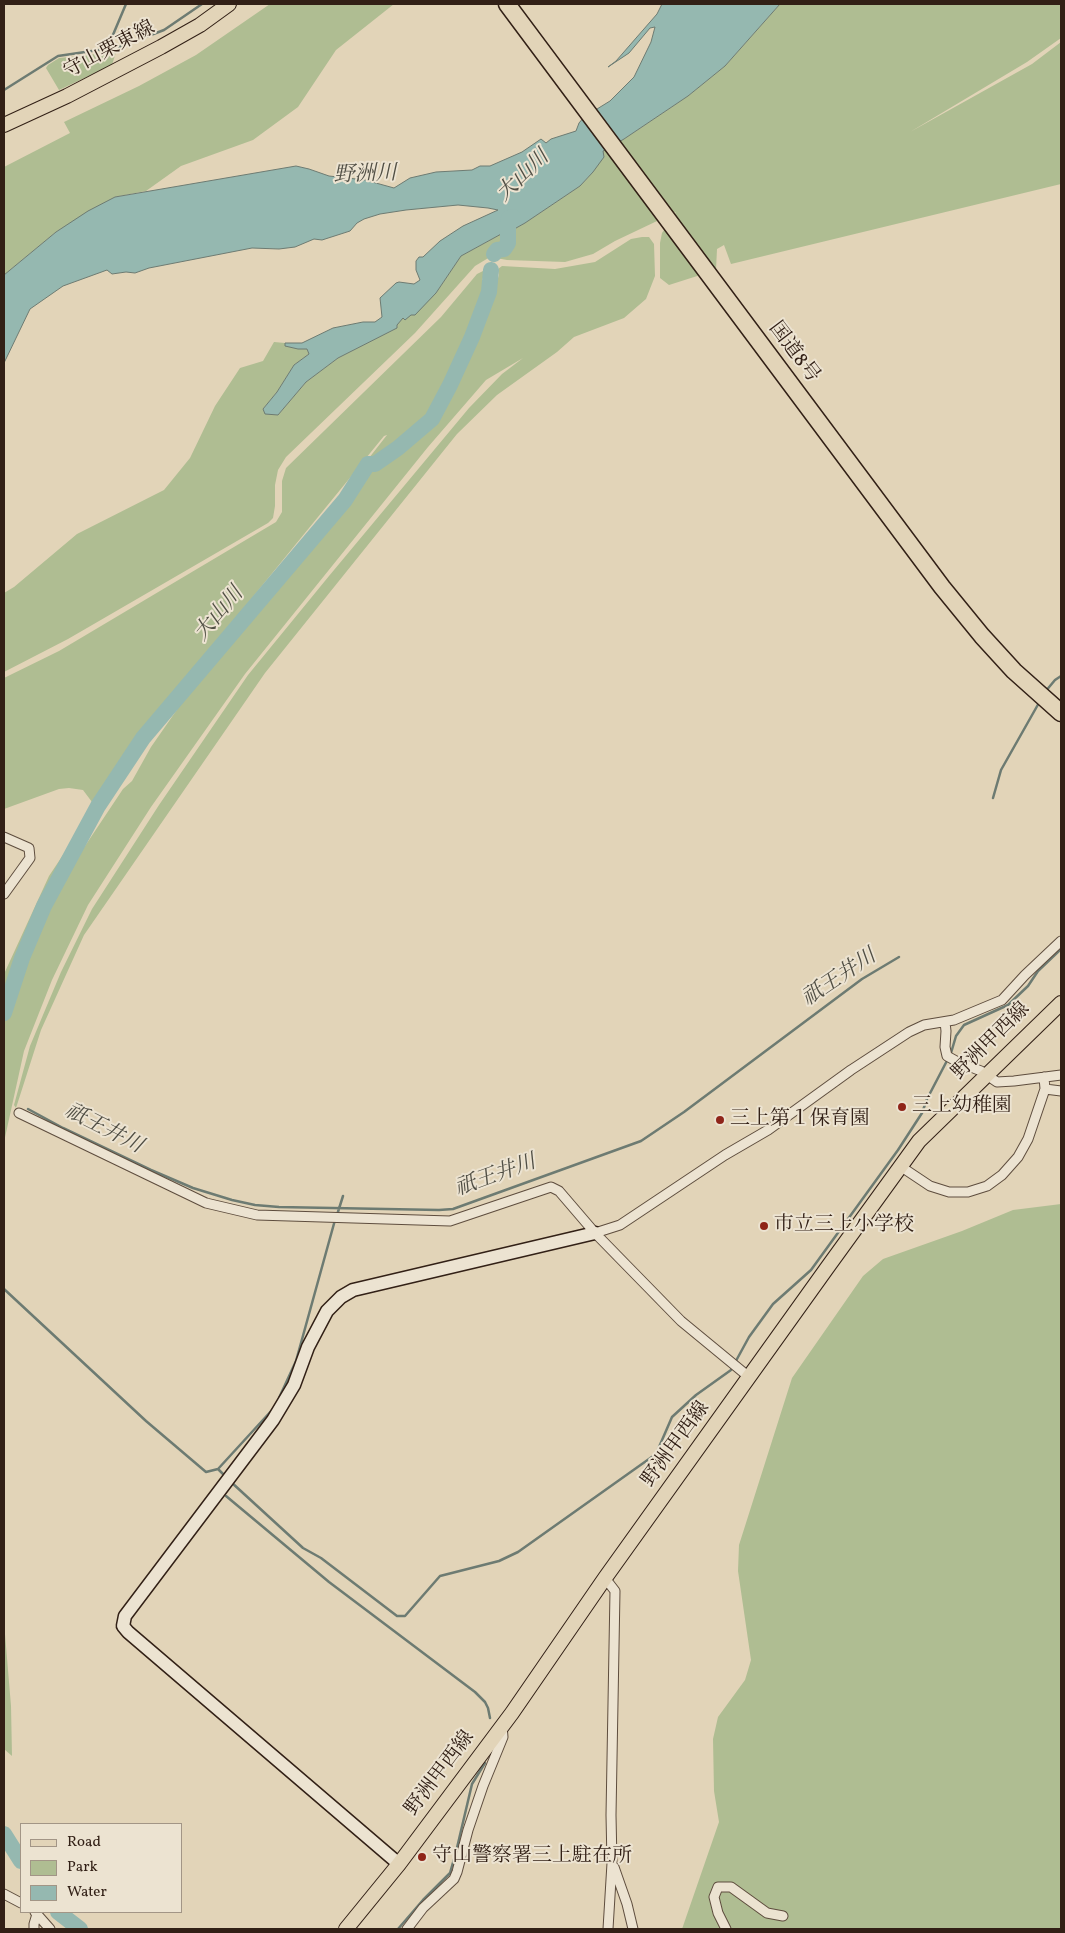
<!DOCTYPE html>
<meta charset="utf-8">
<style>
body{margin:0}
#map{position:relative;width:1065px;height:1933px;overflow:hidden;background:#e2d4b8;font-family:Vollkorn,serif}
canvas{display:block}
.frame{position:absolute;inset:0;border:5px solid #322016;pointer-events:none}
.legend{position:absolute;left:20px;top:1823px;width:162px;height:90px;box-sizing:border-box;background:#ece3d1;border:1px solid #a29586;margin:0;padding:6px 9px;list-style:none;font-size:15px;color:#322016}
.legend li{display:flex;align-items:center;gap:10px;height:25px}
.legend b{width:25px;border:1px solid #a29586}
</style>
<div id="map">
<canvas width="1065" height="1933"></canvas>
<div class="frame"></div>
<ul class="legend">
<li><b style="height:6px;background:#e2d4b8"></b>Road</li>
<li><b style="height:14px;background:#afbd92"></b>Park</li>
<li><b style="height:14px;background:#95b8b0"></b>Water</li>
</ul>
</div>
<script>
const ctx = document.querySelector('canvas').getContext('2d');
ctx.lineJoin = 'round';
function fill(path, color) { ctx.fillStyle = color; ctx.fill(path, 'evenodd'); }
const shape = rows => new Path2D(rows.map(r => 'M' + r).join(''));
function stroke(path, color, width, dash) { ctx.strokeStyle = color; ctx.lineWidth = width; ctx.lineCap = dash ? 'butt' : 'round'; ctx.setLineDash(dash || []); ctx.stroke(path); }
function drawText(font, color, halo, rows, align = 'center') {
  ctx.font = font + ' Vollkorn,"Noto Serif JP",serif'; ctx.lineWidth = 4; ctx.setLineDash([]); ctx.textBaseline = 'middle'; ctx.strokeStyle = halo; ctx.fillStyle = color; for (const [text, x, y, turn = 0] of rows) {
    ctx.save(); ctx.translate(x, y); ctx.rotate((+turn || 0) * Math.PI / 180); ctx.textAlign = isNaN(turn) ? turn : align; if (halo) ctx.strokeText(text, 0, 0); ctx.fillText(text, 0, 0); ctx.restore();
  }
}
fill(shape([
 [270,4,394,4,336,50,298,107,253,140,181,166,146,191,115,197,56,232,4,275,4,167,70,133,64,122,139,86,196,55],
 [780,4,1061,4,1061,38,1027,62,910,132,1032,64,1061,42,1061,184,731,264,724,245,717,249,716,270,669,285,660,278,660,243,662,233,676,212,615,241,593,254,565,262,507,260,490,257,475,266,415,333,286,457,278,470,275,485,275,506,273,518,268,523,68,639,4,672,4,593,14,587,77,534,164,490,190,458,215,406,240,368,263,361,274,342,285,343,285,345,298,349,307,349,309,354,294,365,277,392,263,409,278,415,306,382,338,358,396,328,396,325,403,317,436,293,461,256,503,233,505,239,503,245,500,249,495,250,491,254,503,254,509,232,525,223,580,186,593,172,603,151,624,139,688,96,725,66],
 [117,49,112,65,59,90,46,68,48,65,59,58,90,55],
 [642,237,649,237,654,244,655,276,646,299,624,318,574,337,557,352,497,395,457,434,265,673,84,935,41,1030,16,1108,14,1105,30,1046,61,972,92,909,159,805,248,675,329,576,469,408,502,374,523,358,486,380,428,447,245,674,151,807,88,905,52,980,24,1051,4,1142,4,1006,46,911,73,864,123,789,132,781,151,747,190,691,245,616,387,435,384,436,212,647,57,876,25,939,4,992,4,974,49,876,91,813,92,802,83,790,69,788,59,789,4,809,4,678,59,651,276,522,282,512,282,481,286,468,441,317,477,274,487,269,482,280,485,286,496,284,499,275,498,269,502,266,555,269,595,262,631,239],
 [1061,1204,1061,1929,682,1929,719,1822,714,1791,713,1739,718,1717,745,1680,751,1660,738,1571,739,1545,792,1378,863,1276,883,1259,962,1231,1013,1210],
 [4,1622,11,1706,12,1756,4,1749]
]), '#afbd92');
const water = shape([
 [662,4,780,4,725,66,688,96,624,139,603,151,604,157,593,172,580,186,525,223,509,232,503,254,498,254,497,252,503,245,505,239,503,233,461,256,436,293,415,315,411,315,405,320,403,318,397,325,397,328,338,358,306,382,278,415,265,414,263,409,277,392,294,365,309,354,307,349,298,349,285,346,285,343,302,343,333,328,363,322,375,322,382,317,380,298,396,283,399,282,414,284,420,280,416,270,416,261,419,257,423,257,440,241,463,226,498,210,488,208,458,205,406,210,380,214,364,219,357,223,350,231,322,240,314,239,295,247,279,249,252,248,149,268,135,273,126,272,112,274,107,270,63,286,30,309,4,363,4,275,56,232,88,211,115,197,296,166,309,169,329,176,365,180,394,188,410,178,436,172,472,170,480,166,490,166,522,152,541,139,546,143,551,139,576,131,579,123,584,117,610,101,634,77,651,42,655,27,650,28,629,53,608,67,616,61,657,14,662,4]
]);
fill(water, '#95b8b0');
stroke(water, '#6d7b72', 1);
stroke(shape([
 [107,49,126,4],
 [4,90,58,56,119,47,164,30,202,4],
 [1045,692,1055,680,1061,676],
 [993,798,1001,770,1040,701],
 [28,1109,63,1128,151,1170,193,1188,232,1200,255,1205,279,1207,439,1210,453,1209,641,1141,684,1112,862,979,899,957],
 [337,1215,343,1196],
 [4,1289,146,1421,206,1472],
 [279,1398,296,1361,335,1220],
 [218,1469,226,1477],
 [206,1472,218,1469,273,1409],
 [231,1482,303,1548,321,1558,397,1616,405,1616,440,1576,499,1561,518,1552,656,1454,672,1417,696,1395,731,1370,749,1337,773,1304,811,1270,898,1150,922,1113,927,1099,951,1053,956,1036,964,1025,1008,1005,1028,986,1038,971,1061,949],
 [226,1496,329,1582,475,1692,485,1702,488,1708,490,1718],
 [398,1929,423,1900,450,1873,456,1852,472,1784,485,1763]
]), '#6d7b72', 2.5);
stroke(shape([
 [494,254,497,250,504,249,508,243,508,223,509,218,513,217],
 [4,1013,22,958,44,906,98,806,143,738,345,500,368,464,375,464,398,448,432,419,450,385,472,337,489,292,491,270],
 [4,1834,21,1861],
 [58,1912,80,1929]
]), '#95b8b0', 16);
const street = shape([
 [4,837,29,848,30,858,4,894],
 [945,1022,946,1031,945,1047,947,1056,956,1061,981,1071,997,1082,1014,1081,1061,1075],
 [1045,1089,1061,1091],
 [19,1113,206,1203,257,1215,450,1221,551,1187,559,1191,595,1233,681,1321,749,1377],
 [900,1166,930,1186,949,1192,968,1192,987,1186,1002,1175,1018,1157,1028,1139,1045,1089,1044,1077],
 [595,1233,620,1225,725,1155,768,1130,851,1070,909,1032,924,1025,954,1020,1002,1000,1025,975,1061,941],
 [605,1578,615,1591,611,1815,612,1863,608,1929],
 [614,1867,627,1904,633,1929],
 [4,1894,21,1903],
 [35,1912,50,1929],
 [34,1929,34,1924,37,1914],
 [407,1929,423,1908,454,1879,457,1872,468,1830,483,1786,503,1737,502,1725],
 [726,1929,718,1913,714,1897,718,1887,731,1887,767,1913,783,1916]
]);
const secondary = shape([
 [399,1864,128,1632,123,1626,125,1616,273,1420,294,1385,308,1347,327,1311,341,1297,353,1290,595,1233]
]);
const primary = shape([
 [4,125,67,96,161,47,200,25,229,4],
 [346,1929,399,1864,512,1713,605,1578,827,1268,919,1141,1061,1003]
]);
const highway = shape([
 [507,4,942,587,982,636,1014,671,1061,713]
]);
stroke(street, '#5e4d3e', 11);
stroke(secondary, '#322016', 15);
stroke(primary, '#322016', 16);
stroke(highway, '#322016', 19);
stroke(street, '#ece3d1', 9);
stroke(secondary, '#ece3d1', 12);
stroke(primary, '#e2d4b8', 14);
stroke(highway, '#e2d4b8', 16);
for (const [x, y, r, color] of [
 [902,1107,5,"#8f2418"],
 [720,1120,5,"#8f2418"],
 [764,1226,5,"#8f2418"],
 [422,1857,5,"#8f2418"]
]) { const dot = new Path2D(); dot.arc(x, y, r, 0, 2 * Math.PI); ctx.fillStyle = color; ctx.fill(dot); stroke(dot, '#ece3d1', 2); }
drawText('20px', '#322016', '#ece3d1', [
 ["守山栗東線",110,51,-28],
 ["国道8号",793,353,53],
 ["野洲甲西線",992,1042,-45],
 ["野洲甲西線",677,1445,-54],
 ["野洲甲西線",441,1774,-53]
]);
drawText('20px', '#322016', '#ece3d1', [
 ["三上幼稚園",912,1107],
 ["三上第１保育園",730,1120],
 ["市立三上小学校",774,1226],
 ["守山警察署三上駐在所",432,1857]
], 'left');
drawText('italic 21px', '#504e44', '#ece3d1', [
 ["野洲川",365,176,-2],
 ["大山川",524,177,-44],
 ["大山川",220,615,-50],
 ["祇王井川",840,979,-34],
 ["祇王井川",103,1130,27],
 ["祇王井川",496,1177,-20]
]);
</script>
